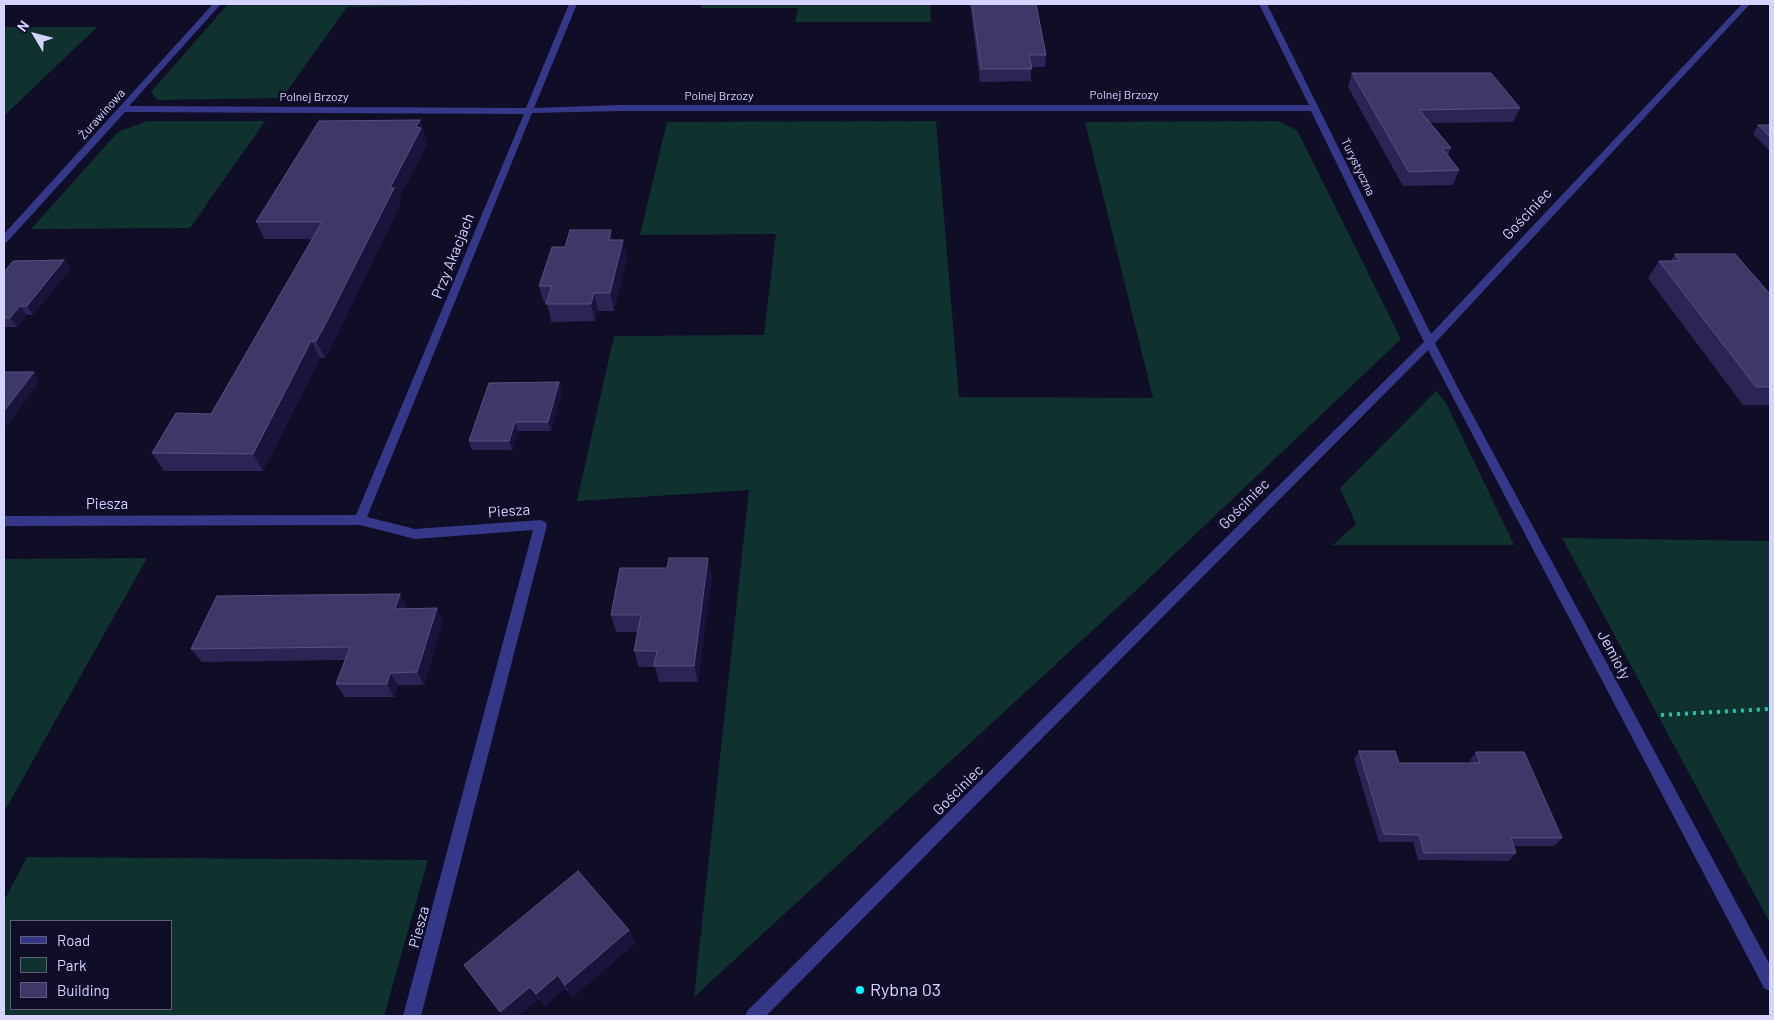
<!DOCTYPE html>
<meta charset="utf-8">
<style>
body{margin:0}
#map{position:relative;width:1774px;height:1020px;overflow:hidden;background:#100d27;font-family:Barlow,sans-serif}
canvas{display:block}
.frame{position:absolute;inset:0;border:5px solid #d5d4ff;pointer-events:none}
.legend{position:absolute;left:10px;top:920px;width:162px;height:90px;box-sizing:border-box;background:#100d27;border:1px solid #5f5d7d;margin:0;padding:6px 9px;list-style:none;font-size:15px;color:#d5d4ff}
.legend li{display:flex;align-items:center;gap:10px;height:25px}
.legend b{width:25px;border:1px solid #5f5d7d}
.north{position:absolute;left:10px;top:10px;width:50px;height:50px;-webkit-text-stroke:4px #100d27;paint-order:stroke;rotate:307deg;font-size:14px;font-weight:700;line-height:20px;text-align:center;color:#d5d4ff}
.north::after{content:'';display:block;margin:auto;width:18px;height:22px;background:#d5d4ff;clip-path:polygon(50% 0,100% 100%,50% 72%,0 100%)}
</style>
<div id="map">
<canvas width="1774" height="1020"></canvas>
<div class="frame"></div>
<ul class="legend">
<li><b style="height:6px;background:#353889"></b>Road</li>
<li><b style="height:14px;background:#10322e"></b>Park</li>
<li><b style="height:14px;background:#3d3868"></b>Building</li>
</ul>
<div class="north">N</div>
</div>
<script>
const ctx = document.querySelector('canvas').getContext('2d');
ctx.lineJoin = 'round';
function fill(path, color) { ctx.fillStyle = color; ctx.fill(path, 'evenodd'); }
const shape = rows => new Path2D(rows.map(r => 'M' + r).join(''));
function stroke(path, color, width, dash) { ctx.strokeStyle = color; ctx.lineWidth = width; ctx.lineCap = dash ? 'butt' : 'round'; ctx.setLineDash(dash || []); ctx.stroke(path); }
function drawText(font, color, halo, rows, align = 'center') {
  ctx.font = font + ' Barlow,sans-serif'; ctx.lineWidth = 5; ctx.setLineDash([]); ctx.textBaseline = 'middle'; ctx.strokeStyle = halo; ctx.fillStyle = color; for (const [text, x, y, turn = 0] of rows) {
    ctx.save(); ctx.translate(x, y); ctx.rotate((+turn || 0) * Math.PI / 180); ctx.textAlign = isNaN(turn) ? turn : align; if (halo) ctx.strokeText(text, 0, 0); ctx.fillText(text, 0, 0); ctx.restore();
  }
}
fill(shape([
 [228,4,546,4,347,7,282,98,157,100,151,92],
 [702,4,930,4,931,22,795,22,798,8,701,8],
 [4,27,97,27,4,116],
 [147,121,265,121,190,228,31,229,118,132],
 [936,121,959,397,1153,398,1085,122,1278,121,1297,130,1401,339,1143,584,694,997,749,490,577,501,614,336,764,335,776,234,640,235,667,122],
 [1436,391,1446,403,1514,545,1333,545,1356,524,1340,488],
 [1562,538,1770,541,1770,923],
 [147,558,4,812,4,559],
 [27,857,428,860,384,1016,4,1016,4,901],
 [11,921,171,921,171,1009,11,1009]
]), '#10322e');
stroke(shape([
 [1661,715,1770,709]
]), '#26c0ab', 4, [3, 5]);
fill(shape([
 [213,4,221,4,129,106,526,108,569,4,577,4,534,108,620,105,1309,105,1259,4,1267,4,1431,334,1742,4,1750,4,1435,343,1457,386,1770,965,1770,991,1764,988,1428,350,766,1016,745,1016,748,1010,1424,342,1311,111,620,111,532,113,367,517,415,529,541,520,545,522,547,525,421,1016,403,1016,533,530,415,539,360,525,4,526,4,516,356,515,524,114,125,112,7,242,4,243,4,234,213,4]
]), '#353889');
fill(shape([
 [970,4,1036,4,1046,55,1045,67,1031,67,1031,81,980,82],
 [1352,73,1520,108,1513,122,1431,123,1451,148,1448,156,1459,170,1453,185,1403,186,1348,87],
 [420,120,425,137,425,138,427,144,398,200,400,205,335,339,325,358,320,358,263,471,164,471,152,453,211,414,312,239,264,239,256,222],
 [1758,125,1770,125,1770,151,1753,134],
 [613,240,623,240,627,257,614,311,598,311,595,321,551,322,547,303,544,303,539,286,565,247],
 [1675,254,1770,294,1770,405,1743,405,1648,278,1659,261,1671,261],
 [64,260,70,269,33,315,27,315,17,327,4,327,4,272],
 [559,382,562,392,551,431,518,431,512,450,472,450,469,441],
 [712,575,698,682,659,682,655,667,639,667,634,651,638,632,616,632,611,615],
 [400,594,407,607,406,609,443,621,424,685,398,685,394,697,345,697,336,684,345,660,202,662,191,649],
 [1359,751,1399,763,1471,763,1470,760,1476,752,1562,838,1554,846,1514,846,1516,853,1509,861,1418,860,1413,842,1379,842,1354,759],
 [629,930,635,943,573,997,565,988,545,1006,539,999,518,1016,503,1016,464,965]
]), '#2b2556');
fill(shape([
 [420,120,425,137,425,138,427,144,398,200,400,205,335,339,325,358,316,341,390,188],
 [611,230,615,248,609,240],
 [623,240,627,257,614,311,610,293],
 [64,260,70,269,33,315,27,306],
 [594,293,598,311,595,321,591,304],
 [20,306,27,315,17,327,10,318],
 [311,341,320,358,263,471,253,454],
 [34,372,40,381,7,426,4,422,4,411],
 [559,382,562,392,551,431,548,422],
 [515,422,518,431,512,450,509,441],
 [708,558,712,575,698,682,694,666],
 [400,594,407,607,402,622,395,609],
 [437,608,443,621,424,685,417,672],
 [390,673,398,685,394,697,387,684],
 [629,930,635,943,573,997,565,985],
 [558,975,565,988,545,1006,536,994],
 [530,987,539,999,518,1016,503,1016,500,1012]
]), '#18143b');
const building = shape([
 [972,4,1036,4,1046,55,1029,55,1032,69,981,69,972,4],
 [1352,73,1491,73,1520,108,1419,110,1451,148,1442,148,1459,170,1409,172,1352,73],
 [420,120,416,127,421,128,390,188,394,188,327,321,316,341,311,341,253,454,152,453,176,413,211,414,322,222,256,222,319,121,420,120],
 [1758,125,1770,125,1770,137,1758,125],
 [570,230,611,230,609,240,623,240,610,293,594,293,591,304,546,304,552,286,539,286,552,247,565,247,570,230],
 [1675,254,1735,254,1770,294,1770,387,1756,387,1659,261,1680,261,1675,254],
 [64,260,27,306,20,306,10,318,4,318,4,272,13,261,64,260],
 [4,372,34,372,4,411,4,372],
 [559,382,548,422,515,422,509,441,469,441,489,383,559,382],
 [669,558,708,558,694,666,654,666,657,651,634,651,641,615,611,615,620,568,667,568,669,558],
 [400,594,395,609,437,608,417,672,390,673,387,684,336,684,350,647,191,649,217,596,400,594],
 [1359,751,1395,751,1399,763,1480,763,1476,752,1524,752,1562,838,1511,838,1516,853,1424,853,1419,835,1384,834,1359,751],
 [578,871,629,930,565,985,558,975,536,994,530,987,500,1012,464,965,578,871]
]);
fill(building, '#3d3868');
stroke(building, '#555080', 1);
for (const [x, y, r, color] of [
 [860,990,5,"#00f9ff"]
]) { const dot = new Path2D(); dot.arc(x, y, r, 0, 2 * Math.PI); ctx.fillStyle = color; ctx.fill(dot); stroke(dot, '#100d27', 2); }
drawText('12px', '#d5d4ff', '#100d27', [
 ["Polnej Brzozy",1124,95],
 ["Polnej Brzozy",719,96],
 ["Polnej Brzozy",314,97],
 ["Żurawinowa",102,114,-48],
 ["Turystyczna",1358,167,64]
]);
drawText('15px', '#d5d4ff', '#100d27', [
 ["Gościniec",1527,214,-47],
 ["Przy Akacjach",453,256,-68],
 ["Piesza",107,504],
 ["Gościniec",1244,504,-45],
 ["Piesza",509,511,-4],
 ["Jemioły",1614,655,62],
 ["Gościniec",958,790,-45],
 ["Piesza",419,927,-75]
]);
drawText('18px', '#d5d4ff', '#100d27', [
 ["Rybna 03",870,990]
], 'left');
</script>
